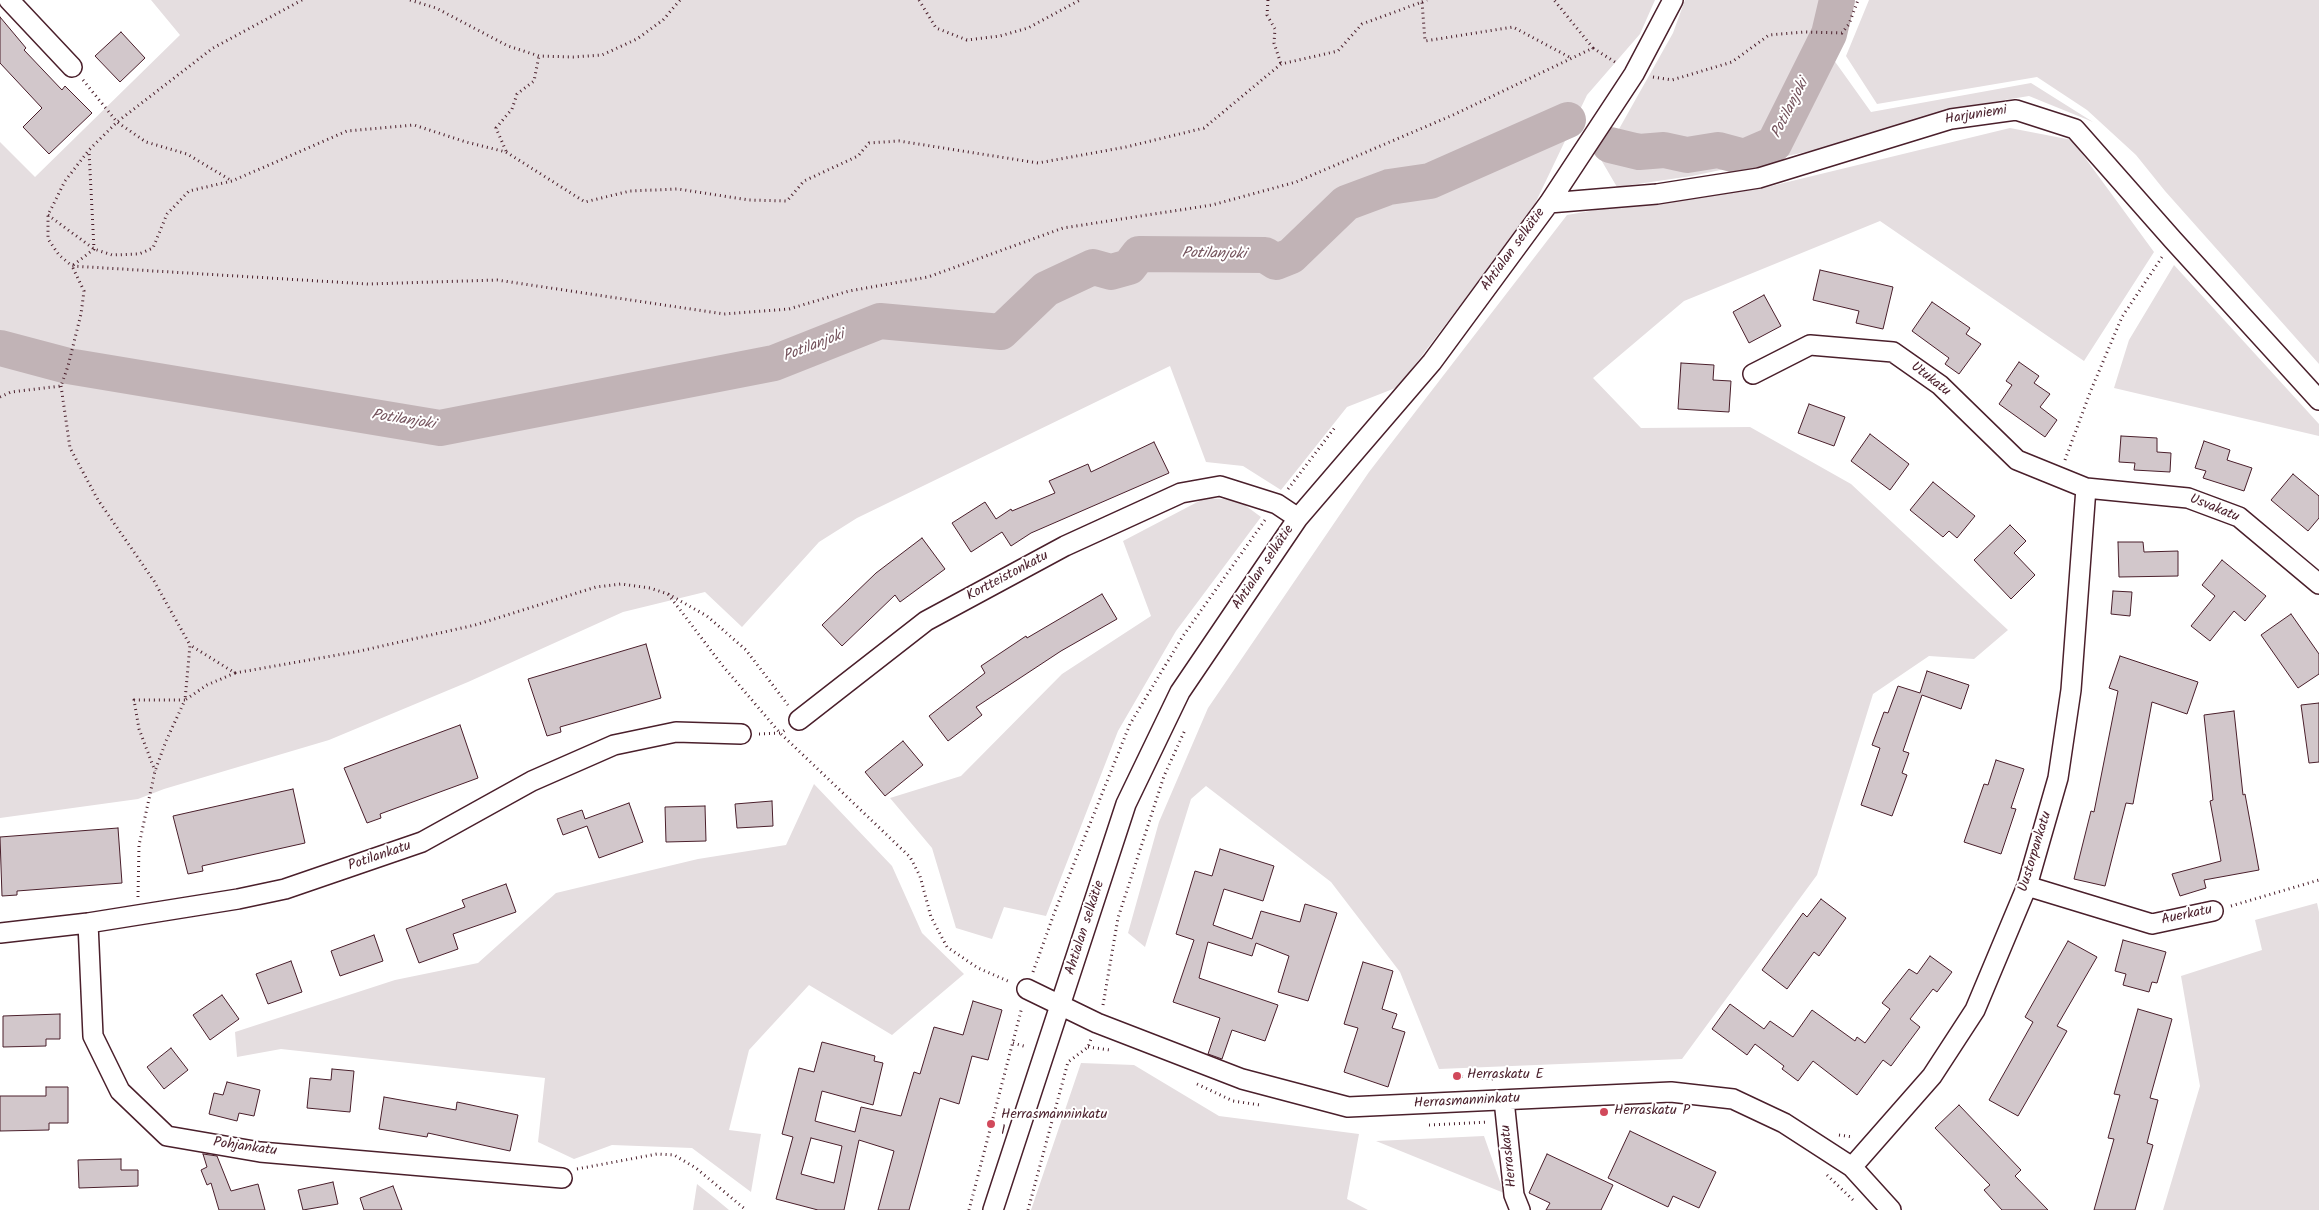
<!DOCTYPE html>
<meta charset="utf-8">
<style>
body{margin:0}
canvas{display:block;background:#fff}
</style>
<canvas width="2319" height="1210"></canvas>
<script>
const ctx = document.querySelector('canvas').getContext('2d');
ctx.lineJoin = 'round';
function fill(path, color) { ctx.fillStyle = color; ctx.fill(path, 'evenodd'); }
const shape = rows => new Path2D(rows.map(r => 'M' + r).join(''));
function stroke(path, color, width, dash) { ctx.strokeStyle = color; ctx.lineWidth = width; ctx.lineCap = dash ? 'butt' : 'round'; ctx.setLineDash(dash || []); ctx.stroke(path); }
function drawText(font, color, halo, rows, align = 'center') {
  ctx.font = font + ' Kalam,sans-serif'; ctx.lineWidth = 4; ctx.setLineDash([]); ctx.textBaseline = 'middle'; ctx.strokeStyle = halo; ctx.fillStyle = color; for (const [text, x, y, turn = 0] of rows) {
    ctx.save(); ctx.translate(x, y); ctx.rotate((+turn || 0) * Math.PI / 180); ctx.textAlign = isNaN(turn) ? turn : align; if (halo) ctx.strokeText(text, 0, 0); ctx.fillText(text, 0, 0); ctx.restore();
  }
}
fill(shape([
 [151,0,1655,0,1640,34,1587,95,1531,212,1398,387,1347,407,1281,490,1243,466,1206,462,1170,366,857,518,819,542,742,627,705,592,623,612,468,682,329,740,164,789,138,799,0,818,0,142,35,177,180,35],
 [1685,0,1841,0,1826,49,1871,112,2031,83,2093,122,2029,96,1949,109,1858,141,1692,176,1617,187,1600,158,1610,145,1673,33],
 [1869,0,2319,0,2319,364,2165,191,2136,155,2087,110,2037,77,1877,104,1846,56],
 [2010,128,2072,140,2154,252,2084,361,1880,221,1684,301,1593,378,1641,428,1750,427,1851,484,2008,630,1974,659,1929,656,1873,694,1817,875,1682,1059,1439,1069,1400,972,1331,882,1206,786,1191,799,1145,947,1128,933,1159,822,1208,708,1369,472,1567,215,1647,201,1763,188],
 [2174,265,2319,424,2319,436,2114,388,2129,340],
 [1205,498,1238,500,1261,517,1176,631,1118,731,1046,916,1004,907,992,939,956,928,932,848,890,798,961,776,1062,674,1151,616,1123,541],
 [814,784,892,866,922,933,964,974,892,1035,809,985,749,1050,729,1130,761,1134,751,1192,692,1148,612,1145,574,1159,538,1142,545,1078,281,1049,237,1057,235,1032,395,980,478,963,556,893,698,859,786,845],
 [2317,903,2319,912,2319,1210,2163,1210,2200,1086,2181,976,2262,950,2255,920],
 [1081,1063,1134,1065,1219,1116,1359,1134,1347,1199,1368,1210,1031,1210],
 [1484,1136,1504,1193,1376,1141],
 [697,1184,717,1200,729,1210,693,1210]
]), '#e5dee0');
stroke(shape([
 [1610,145,1639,152,1664,150,1687,155,1718,150,1744,157,1774,144,1829,34,1837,0],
 [0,348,68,366,440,428,774,363,880,321,1001,332,1046,289,1093,267,1111,272,1129,267,1139,254,1265,255,1276,262,1291,256,1346,203,1389,187,1430,181,1568,120]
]), '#c1b3b6', 36);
const building = shape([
 [0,17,26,48,24,50,62,90,65,86,92,113,49,154,23,127,42,108,0,63,0,17],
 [121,32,145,58,120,82,95,56,121,32],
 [1820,270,1893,287,1883,329,1856,323,1859,311,1813,300,1820,270],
 [1764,295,1781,326,1749,343,1733,312,1764,295],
 [1932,302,1970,328,1966,334,1981,344,1959,374,1945,364,1949,358,1912,331,1932,302],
 [2019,362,2039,376,2034,383,2050,394,2040,407,2057,420,2045,437,1999,404,2012,385,2006,381,2019,362],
 [1681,363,1714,365,1713,380,1731,381,1729,412,1678,409,1681,363],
 [1809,404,1845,417,1834,446,1798,433,1809,404],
 [1870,434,1909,464,1890,490,1851,461,1870,434],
 [2121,436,2157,438,2157,452,2171,453,2170,472,2134,470,2135,463,2119,462,2121,436],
 [2204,441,2230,450,2227,460,2252,468,2244,491,2203,478,2206,471,2195,468,2204,441],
 [1154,442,1169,473,1031,533,1011,546,1002,532,971,552,952,523,985,502,996,519,1011,509,1012,511,1055,493,1049,481,1088,464,1091,472,1154,442],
 [2293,474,2319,496,2319,518,2308,531,2271,500,2293,474],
 [1933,482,1975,516,1957,538,1949,531,1943,537,1910,510,1933,482],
 [2010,525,2026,541,2014,553,2035,575,2011,599,1974,560,2010,525],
 [922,538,945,569,900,602,895,595,842,646,822,625,876,573,922,538],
 [2118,542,2143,542,2144,552,2178,551,2178,576,2119,577,2118,542],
 [2222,560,2266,596,2245,621,2234,611,2210,641,2191,626,2215,596,2202,585,2222,560],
 [2113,591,2132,592,2130,616,2111,614,2113,591],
 [1102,594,1117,619,1061,651,976,707,982,715,948,741,929,716,985,673,981,666,1026,636,1027,638,1102,594],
 [2291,614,2319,654,2319,674,2298,688,2261,635,2291,614],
 [646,644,661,698,560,727,561,732,547,736,528,679,646,644],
 [2120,656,2198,682,2187,714,2152,702,2133,804,2126,803,2105,886,2074,879,2091,811,2094,812,2118,691,2109,688,2120,656],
 [1927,671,1969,685,1961,709,1922,695,1903,751,1909,753,1902,773,1907,775,1892,816,1861,805,1880,748,1872,745,1884,712,1888,713,1898,686,1920,693,1927,671],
 [2319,703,2319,762,2309,763,2301,705,2319,703],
 [2234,711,2243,795,2245,794,2259,870,2204,880,2206,888,2180,896,2172,874,2221,861,2210,801,2213,800,2204,715,2234,711],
 [460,725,478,778,380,814,381,818,367,823,344,768,460,725],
 [903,741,923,765,885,796,865,772,903,741],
 [1996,760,2024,769,2011,808,2016,809,2001,854,1964,842,1984,784,1988,785,1996,760],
 [293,789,305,843,202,866,203,871,188,874,173,816,293,789],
 [772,801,773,826,737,828,735,804,772,801],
 [629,803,643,842,599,858,587,826,563,835,557,819,582,810,585,819,629,803],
 [705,806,706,841,666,842,665,807,705,806],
 [118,828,122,883,17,891,17,895,2,896,0,837,118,828],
 [1220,849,1274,866,1263,901,1224,889,1213,925,1252,939,1261,911,1300,922,1305,904,1337,913,1308,1001,1278,992,1289,956,1256,943,1252,956,1208,942,1199,978,1278,1005,1265,1041,1232,1030,1222,1059,1208,1054,1220,1018,1173,1002,1194,940,1176,934,1195,871,1212,876,1220,849],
 [506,884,516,912,453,934,458,949,419,963,406,929,465,907,462,900,506,884],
 [1821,899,1846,918,1819,956,1814,952,1787,989,1762,970,1803,913,1807,917,1821,899],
 [374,935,383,961,340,976,331,951,374,935],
 [2123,940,2166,952,2157,983,2152,982,2149,992,2123,985,2126,974,2115,971,2123,940],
 [2068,941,2097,957,2057,1026,2067,1031,2018,1116,1989,1100,2033,1022,2025,1017,2068,941],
 [1930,956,1952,972,1937,992,1933,989,1910,1019,1920,1027,1891,1066,1883,1060,1857,1095,1813,1061,1798,1081,1782,1069,1784,1066,1755,1044,1747,1055,1712,1029,1730,1004,1764,1029,1770,1021,1793,1037,1812,1010,1855,1041,1857,1037,1865,1043,1890,1009,1882,1003,1909,969,1917,974,1930,956],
 [291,961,302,992,268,1004,256,974,291,961],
 [1363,962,1393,971,1382,1009,1397,1014,1392,1028,1405,1032,1388,1087,1344,1072,1358,1028,1344,1024,1363,962],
 [222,995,239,1019,210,1040,193,1015,222,995],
 [973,1001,1002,1010,988,1060,972,1056,959,1104,940,1098,909,1210,878,1210,894,1151,859,1140,844,1210,818,1210,776,1199,793,1137,782,1134,799,1068,814,1072,822,1042,875,1056,874,1061,883,1063,873,1105,822,1091,815,1121,855,1132,861,1107,901,1116,914,1072,920,1074,934,1027,963,1035,973,1001],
 [811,1138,842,1146,834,1183,801,1174,811,1138],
 [2138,1009,2172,1019,2150,1098,2158,1100,2147,1143,2153,1145,2135,1210,2094,1210,2114,1139,2108,1138,2120,1095,2114,1094,2138,1009],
 [60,1014,60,1039,46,1039,46,1046,3,1047,3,1016,60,1014],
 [171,1048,188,1070,164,1089,147,1067,171,1048],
 [332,1069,354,1071,350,1112,307,1108,310,1078,331,1080,332,1069],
 [227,1082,260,1090,254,1116,239,1113,237,1121,209,1114,214,1093,223,1095,227,1082],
 [46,1087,68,1087,68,1123,49,1123,49,1130,0,1131,0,1096,46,1096,46,1087],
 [384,1097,456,1110,457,1102,518,1115,510,1151,428,1133,427,1137,379,1129,384,1097],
 [1959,1105,2021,1170,2015,1176,2048,1210,2002,1210,1984,1190,1990,1185,1935,1128,1959,1105],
 [1630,1131,1716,1172,1699,1208,1673,1196,1668,1207,1608,1178,1630,1131],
 [203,1154,217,1156,231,1191,258,1184,265,1210,219,1210,211,1183,207,1185,201,1170,207,1167,203,1154],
 [1547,1154,1613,1185,1601,1210,1546,1210,1550,1203,1529,1193,1547,1154],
 [121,1159,121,1170,138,1170,138,1186,79,1188,78,1160,121,1159],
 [333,1182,338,1204,303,1210,298,1190,333,1182],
 [393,1186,402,1210,364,1210,360,1198,393,1186]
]);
fill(building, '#d2c7cb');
stroke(building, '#4a1f2b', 1);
const minor = shape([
 [9,0,72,67],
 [1549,203,1657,194,1759,178,1951,119,2016,110,2075,129,2173,240,2319,400],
 [1753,374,1810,345,1893,352,1940,385,2017,460,2086,488,2188,498,2239,517,2319,584],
 [799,720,926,621,1065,546,1181,493,1220,486,1277,504,1298,518],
 [2027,886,2152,924,2213,911],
 [88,923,93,1036,120,1091,167,1136,260,1152,562,1178],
 [0,933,88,923,238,899,285,889,422,842,532,781,614,745,676,732,741,734],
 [1027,989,1097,1023,1242,1079,1348,1107,1671,1092,1733,1099,1784,1123,1852,1167,1891,1210],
 [1504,1100,1514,1195,1520,1210],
 [1852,1167,1932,1076,1975,1010,2027,886,2058,778,2071,690,2086,488],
 [993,1210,1126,804,1180,692,1298,518,1432,362,1549,203,1634,74,1673,0]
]);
stroke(minor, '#4a1f2b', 22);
stroke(shape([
 [302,0,213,48,117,122,89,150,65,181,48,215,48,239,59,255,72,266,368,284,497,280,724,314,789,309,849,291,928,277,1063,228,1212,205,1296,182,1453,115,1593,48,1554,0],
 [410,0,436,8,508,46,539,56,573,57,602,55,637,39,663,20,680,0],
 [919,0,936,28,967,40,1000,36,1028,28,1080,0],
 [1268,0,1267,15,1275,29,1274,43,1281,64],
 [1422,2,1427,0],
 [1593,48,1618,64],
 [1653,77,1672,80,1732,62,1769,35,1804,32,1842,33,1849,24,1858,0],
 [83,80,117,122,146,142,187,154,232,181],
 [506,151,496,128,512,109,517,94,534,81,539,56],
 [48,215,94,249,112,255,139,254,153,248,167,214,189,191,232,181,347,131,414,125,466,142,506,152,585,202,630,191,678,189,749,200,787,201,804,181,858,156,869,143,899,141,1038,163,1126,147,1204,128,1281,64,1338,51,1362,24,1422,2,1425,41,1513,27,1571,58],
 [61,386,70,448,98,500,154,581,190,645,185,700,207,685,235,673,190,645],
 [0,397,11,392,61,386,68,366,81,314,84,291,72,266,94,249,89,151],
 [2065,460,2091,390,2122,317,2162,257],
 [1288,489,1336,426],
 [668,594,722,665,780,733,910,857,920,876,931,917,947,947,978,968,1010,982],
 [235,673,360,651,475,625,596,587,621,584,650,588,668,594,707,616,746,650,788,705],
 [759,734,780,733,785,730],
 [138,897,139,845,155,771,166,741,185,700,134,700,139,729,155,771],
 [2231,906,2319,880],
 [1033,972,1055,911,1130,724,1183,636,1265,520],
 [1103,1005,1118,918,1164,776,1185,730],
 [1013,1043,1027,1047],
 [1088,1047,1110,1050],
 [1457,1076,1494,1079],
 [1197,1084,1233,1101,1260,1105],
 [1429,1125,1488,1122],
 [1839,1135,1853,1137],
 [577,1169,657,1154,674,1155,696,1168,746,1210],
 [1827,1175,1853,1200],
 [969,1210,1022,1007],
 [1028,1210,1068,1062,1088,1047,1091,1039]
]), '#4a1f2b', 3, [1, 4]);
stroke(minor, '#fff', 19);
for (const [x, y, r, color] of [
 [1457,1076,5,"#d1495b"],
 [1604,1112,5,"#d1495b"],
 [991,1124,5,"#d1495b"]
]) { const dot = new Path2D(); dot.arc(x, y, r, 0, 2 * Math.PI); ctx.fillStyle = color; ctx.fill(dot); stroke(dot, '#fff', 2); }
drawText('14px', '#4a1f2b', '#fff', [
 ["Harjuniemi",1976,116,-9],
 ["Ahtialan selkätie",1514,250,-54],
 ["Utukatu",1930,380,38],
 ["Usvakatu",2214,509,22],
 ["Ahtialan selkätie",1264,568,-56],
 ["Kortteistonkatu",1008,577,-28],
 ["Uustorpankatu",2036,852,-73],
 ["Potilankatu",380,857,-19],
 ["Auerkatu",2187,916,-12],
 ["Ahtialan selkätie",1086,928,-72],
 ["Herrasmanninkatu",1467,1102,-3],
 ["Pohjankatu",245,1148,8],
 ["Herraskatu",1510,1156,-96]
]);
drawText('14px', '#4a1f2b', '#fff', [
 ["Herraskatu E",1467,1076],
 ["Herraskatu P",1614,1112],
 ["Herrasmanninkatu",1001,1116],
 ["I",1001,1132]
], 'left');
drawText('italic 15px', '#74535c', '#fff', [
 ["Potilanjoki",1791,109,-63],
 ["Potilanjoki",1214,255,1],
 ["Potilanjoki",814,347,-21],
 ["Potilanjoki",403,421,9]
]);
</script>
